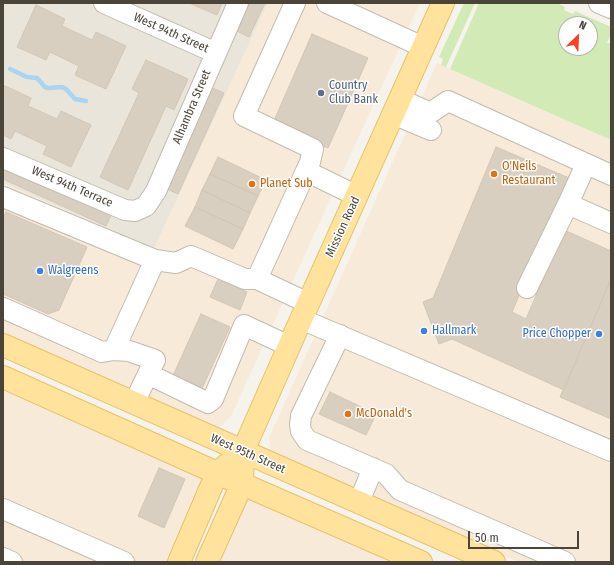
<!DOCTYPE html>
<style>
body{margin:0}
#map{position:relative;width:614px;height:565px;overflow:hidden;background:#f6f3ec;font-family:"Fira Sans Condensed",sans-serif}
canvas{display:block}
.frame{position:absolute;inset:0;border:4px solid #4b4439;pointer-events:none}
.north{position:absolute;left:558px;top:16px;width:40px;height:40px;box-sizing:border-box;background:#fff;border:1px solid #b7b4b0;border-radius:50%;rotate:24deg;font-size:11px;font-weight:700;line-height:16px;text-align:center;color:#4b4439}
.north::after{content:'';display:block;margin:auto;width:14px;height:18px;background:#fc3f1d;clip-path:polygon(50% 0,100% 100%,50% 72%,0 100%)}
.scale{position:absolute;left:468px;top:531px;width:111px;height:18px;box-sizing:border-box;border:2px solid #4b4439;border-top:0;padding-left:5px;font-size:12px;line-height:14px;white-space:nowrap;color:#4b4439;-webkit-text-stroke:3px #fff;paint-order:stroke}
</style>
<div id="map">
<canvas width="614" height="565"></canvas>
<div class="frame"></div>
<div class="north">N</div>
<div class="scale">50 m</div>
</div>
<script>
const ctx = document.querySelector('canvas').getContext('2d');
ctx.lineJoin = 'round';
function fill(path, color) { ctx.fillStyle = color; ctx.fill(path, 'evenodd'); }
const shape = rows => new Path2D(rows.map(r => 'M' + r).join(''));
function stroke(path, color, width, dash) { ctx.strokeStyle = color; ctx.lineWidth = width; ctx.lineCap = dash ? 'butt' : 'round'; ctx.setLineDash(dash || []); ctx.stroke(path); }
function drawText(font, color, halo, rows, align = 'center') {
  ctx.font = font + ' "Fira Sans Condensed",sans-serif'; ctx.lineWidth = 3; ctx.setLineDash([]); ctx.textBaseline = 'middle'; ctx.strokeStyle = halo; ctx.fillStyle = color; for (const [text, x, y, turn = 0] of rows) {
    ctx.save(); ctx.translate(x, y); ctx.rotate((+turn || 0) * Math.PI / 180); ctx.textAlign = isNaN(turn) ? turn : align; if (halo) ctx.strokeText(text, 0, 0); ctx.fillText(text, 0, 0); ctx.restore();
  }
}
fill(shape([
 [3,3,268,3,154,249,3,183]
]), '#eae5da');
fill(shape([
 [268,3,420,3,231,416,223,425,217,427,211,427,3,334,3,183,154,249],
 [437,63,611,140,611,562,518,562,278,457,270,448,269,438],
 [3,385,201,478,200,487,168,562,27,562,3,551],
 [251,497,408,562,216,562,242,503]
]), '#f7ead8');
fill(shape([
 [464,3,475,3,446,67,441,65,443,59,439,57],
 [479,3,557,3,565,7,564,10,573,14,575,11,611,27,611,34,607,43,611,43,611,140,450,69],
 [566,24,590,24,590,48,566,48]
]), '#d2eab5');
stroke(shape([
 [10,69,27,77,37,78,45,87,48,88,62,87,66,89,75,99,86,101]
]), '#a9d4f2', 4.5);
const building = shape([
 [189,3,222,3,217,15,189,3],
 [249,3,265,3,249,37,237,31,249,3],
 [36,5,65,19,62,26,92,40,96,32,126,46,106,89,75,75,79,66,50,52,46,60,17,47,36,5],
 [312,34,368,58,328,148,273,123,312,34],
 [146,60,188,79,174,110,166,106,128,190,100,177,139,93,132,89,146,60],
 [3,85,31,98,28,106,57,119,61,111,91,125,71,167,43,154,47,146,15,131,11,139,3,135,3,85],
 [210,87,224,93,178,194,165,188,210,87],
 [496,147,569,178,512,312,526,319,564,230,611,251,611,279,564,390,452,339,439,344,423,302,433,298,496,147],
 [218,157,266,180,258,196,210,174,218,157],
 [3,163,112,213,106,226,3,179,3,163],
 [210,174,258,196,250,213,202,190,210,174],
 [202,190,250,213,243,229,195,207,202,190],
 [195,207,243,229,233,249,185,226,195,207],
 [6,212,87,247,59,310,48,314,3,294,3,219,6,212],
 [218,279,247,292,240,310,210,297,218,279],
 [611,279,611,419,560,397,611,279],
 [201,314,230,327,200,393,171,380,201,314],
 [330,392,376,414,366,435,319,414,330,392],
 [159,468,185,479,164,528,138,516,159,468]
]);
fill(building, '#d8cfc1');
stroke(building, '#d3c7b4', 1);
const minor = shape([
 [104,3,216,53],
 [295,3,244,116,313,149,310,162,306,171],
 [327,3,423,47],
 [599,3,611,8],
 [400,99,430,113,448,101,611,175],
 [393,114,431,130],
 [3,158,125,210,135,211,146,206,156,191,238,3],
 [586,164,568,204,611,223],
 [3,197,155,260,176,263,191,256,245,279,257,279,308,303],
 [257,279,306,171,357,196],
 [527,288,568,204],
 [3,308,102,352,114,350,129,351,155,360,148,374,208,403,213,399,244,325,289,346],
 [301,319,611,451],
 [340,335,301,416,300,425,301,431,307,440,386,474,400,490,565,562],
 [114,350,155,260],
 [134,403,148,374],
 [359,502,373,468],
 [3,509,124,562],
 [3,558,12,562]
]);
const major = shape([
 [3,345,494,562],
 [3,377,217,473,421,562],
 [179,562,217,473,228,464],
 [207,562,242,484,243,451,295,333,443,3]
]);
stroke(minor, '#c2bbae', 22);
stroke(major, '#e6c16a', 24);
stroke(minor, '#fff', 20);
stroke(major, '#ffe39c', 22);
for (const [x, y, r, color] of [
 [321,93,4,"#5c6f8a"],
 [494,174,4,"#e8710a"],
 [252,184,4,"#e8710a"],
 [40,271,4,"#3f7fe0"],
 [424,331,4,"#3f7fe0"],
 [599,334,4,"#3f7fe0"],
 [348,414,4,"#e8710a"]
]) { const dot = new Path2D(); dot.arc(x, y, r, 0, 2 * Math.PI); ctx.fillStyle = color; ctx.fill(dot); stroke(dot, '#fff', 1.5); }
drawText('12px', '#4b4439', '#fff', [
 ["West 94th Street",171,33,24],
 ["Alhambra Street",192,107,-67],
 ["West 94th Terrace",72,187,23],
 ["Mission Road",343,227,-65],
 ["West 95th Street",248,454,24]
]);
drawText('12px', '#4e5e75', '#fff', [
 ["Country",329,86],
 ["Club Bank",329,100]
], 'left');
drawText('12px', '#c56008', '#fff', [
 ["O'Neils",502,167],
 ["Restaurant",502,181],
 ["Planet Sub",260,184],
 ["McDonald's",356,414]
], 'left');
drawText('12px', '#366cbe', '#fff', [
 ["Walgreens",48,271],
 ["Hallmark",432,331],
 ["Price Chopper",591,334,"right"]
], 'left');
</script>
